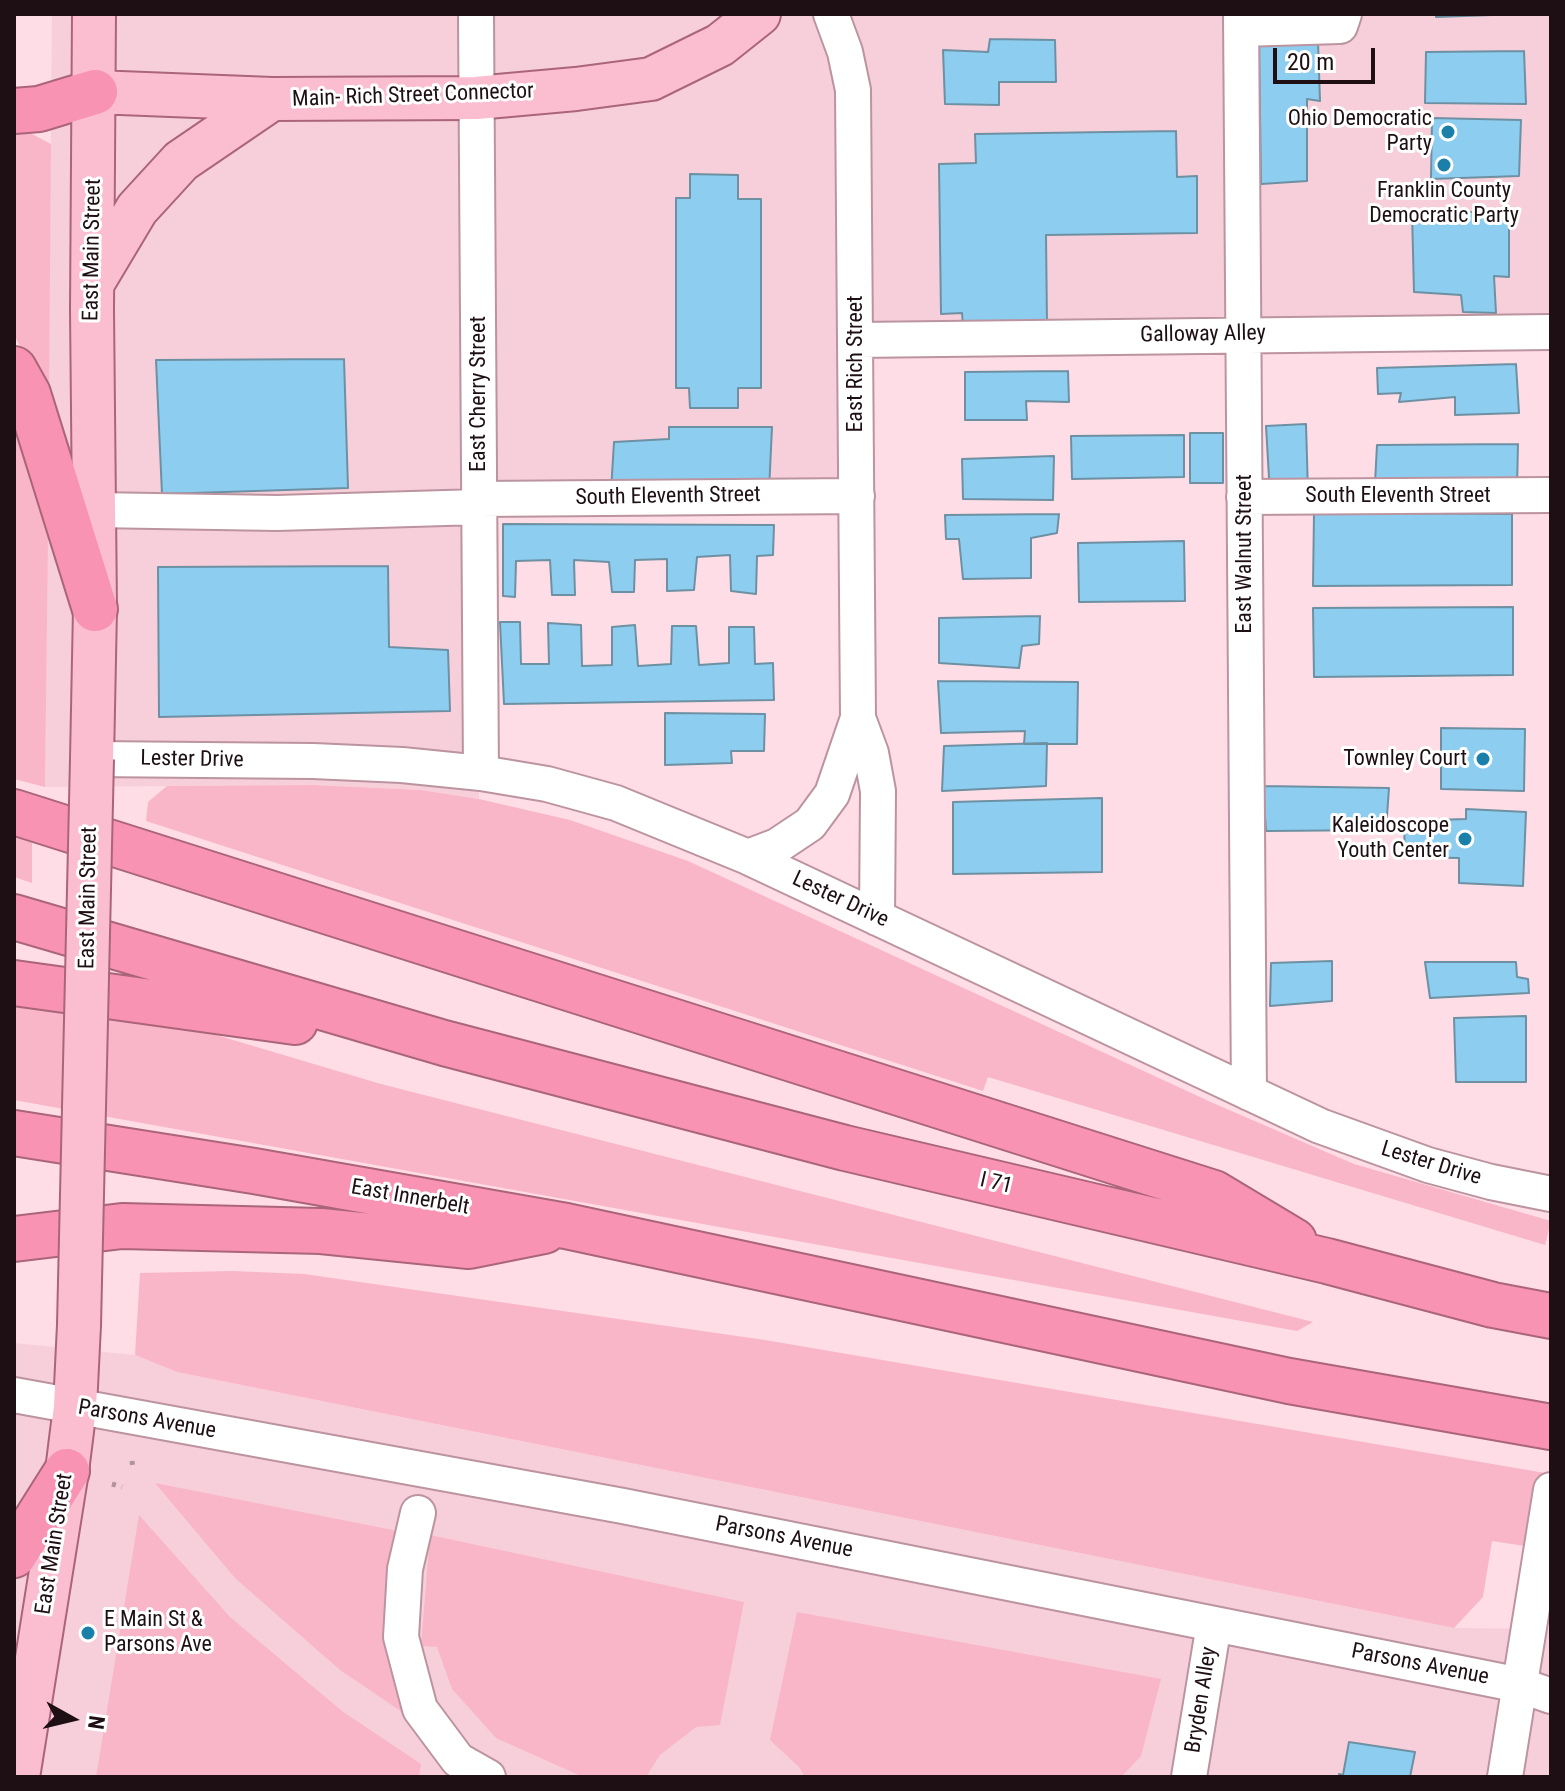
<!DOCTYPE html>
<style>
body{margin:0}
#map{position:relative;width:1565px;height:1791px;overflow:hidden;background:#ffdde6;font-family:"Roboto Condensed",sans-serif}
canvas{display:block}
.frame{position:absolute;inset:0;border:16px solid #1d0f13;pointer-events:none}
.north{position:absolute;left:32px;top:1679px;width:80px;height:80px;-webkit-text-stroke:6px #fff;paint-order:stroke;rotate:98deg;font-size:22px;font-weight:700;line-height:32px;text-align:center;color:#1d0f13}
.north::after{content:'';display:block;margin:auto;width:28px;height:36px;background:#1d0f13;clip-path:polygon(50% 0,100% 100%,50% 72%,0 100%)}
.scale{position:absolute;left:1273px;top:48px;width:102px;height:36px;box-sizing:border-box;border:4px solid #1d0f13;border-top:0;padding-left:10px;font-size:24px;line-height:28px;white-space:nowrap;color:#1d0f13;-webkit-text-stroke:6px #fff;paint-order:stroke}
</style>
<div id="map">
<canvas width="1565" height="1791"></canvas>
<div class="frame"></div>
<div class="north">N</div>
<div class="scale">20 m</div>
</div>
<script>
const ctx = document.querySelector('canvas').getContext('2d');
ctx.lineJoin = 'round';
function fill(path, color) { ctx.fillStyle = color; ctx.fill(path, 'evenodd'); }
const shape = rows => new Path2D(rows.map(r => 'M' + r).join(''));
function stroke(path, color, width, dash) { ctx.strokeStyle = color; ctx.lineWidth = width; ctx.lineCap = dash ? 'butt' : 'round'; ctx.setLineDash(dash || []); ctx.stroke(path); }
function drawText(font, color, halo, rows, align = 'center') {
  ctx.font = font + ' "Roboto Condensed",sans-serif'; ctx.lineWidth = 6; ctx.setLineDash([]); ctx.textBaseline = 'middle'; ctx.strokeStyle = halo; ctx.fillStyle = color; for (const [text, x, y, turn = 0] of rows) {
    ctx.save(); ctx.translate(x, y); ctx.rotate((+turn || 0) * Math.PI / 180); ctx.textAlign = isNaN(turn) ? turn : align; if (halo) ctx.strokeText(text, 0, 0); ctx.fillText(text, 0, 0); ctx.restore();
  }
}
fill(shape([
 [52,14,1551,14,1551,331,863,340,860,508,475,514,479,799,421,790,314,785,45,787],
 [15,1343,135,1355,177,1372,1454,1628,1551,1629,1551,1777,14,1777]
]), '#f7cfda');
fill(shape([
 [30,133,51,144,49,401,14,335,14,134],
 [14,418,48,536,45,787,14,779],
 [314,785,421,790,479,799,570,820,688,861,1213,1103,1354,1164,1551,1221,1545,1245,988,1077,983,1091,146,821,148,802,167,786],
 [14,826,32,832,32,883,14,877],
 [14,1002,176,1023,381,1084,1313,1322,1297,1331,14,1100],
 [233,1271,304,1274,765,1340,1551,1474,1551,1550,1492,1541,1483,1597,1454,1628,177,1372,135,1355,140,1273],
 [155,1483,398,1531,405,1714,340,1670,235,1578],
 [139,1515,230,1617,342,1711,421,1764,419,1777,96,1777],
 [430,1535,744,1602,720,1725,696,1727,660,1755,646,1777,583,1777,496,1738,452,1689,437,1647,421,1646],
 [797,1612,1161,1679,1141,1756,1121,1777,805,1777,799,1767,770,1740]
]), '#f9b6c9');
const building = shape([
 [1436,14,1521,14,1436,17,1436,14],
 [990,39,1055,40,1056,82,999,82,999,105,945,104,943,50,988,52,990,39],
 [1259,41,1318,42,1320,101,1307,99,1307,181,1261,184,1259,41],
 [1524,51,1526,104,1425,103,1426,52,1524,51],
 [1432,118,1521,120,1519,176,1431,179,1432,118],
 [1176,131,1177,177,1197,176,1197,233,1046,235,1047,325,963,326,962,313,941,314,939,164,976,163,975,134,1176,131],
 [690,174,738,175,738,199,761,199,761,388,738,388,738,408,690,408,689,388,676,388,676,198,690,198,690,174],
 [1412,212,1509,212,1509,277,1494,276,1496,313,1463,312,1461,295,1414,292,1412,212],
 [344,359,348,488,162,494,156,360,344,359],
 [1516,364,1519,413,1455,415,1455,397,1399,402,1401,393,1378,394,1377,368,1516,364],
 [1068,371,1069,402,1026,401,1027,420,965,420,965,372,1068,371],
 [1306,424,1308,492,1270,495,1266,426,1306,424],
 [669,427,772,427,769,491,611,491,614,442,669,439,669,427],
 [1190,433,1223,433,1223,483,1190,483,1190,433],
 [1184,435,1184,477,1072,479,1071,436,1184,435],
 [1518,444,1517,488,1375,483,1377,445,1518,444],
 [1054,456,1053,500,963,499,962,459,1054,456],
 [1314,513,1512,514,1512,585,1313,586,1314,513],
 [1059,514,1057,533,1031,538,1031,578,963,579,959,539,946,539,945,515,1059,514],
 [503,524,774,525,773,555,757,556,756,594,731,591,730,555,697,557,694,590,667,591,667,559,635,560,634,592,612,592,609,562,574,560,575,595,552,595,550,560,516,561,515,597,503,596,503,524],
 [1184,541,1185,601,1079,602,1078,543,1184,541],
 [388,566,389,647,448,650,450,711,159,717,158,567,388,566],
 [1513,607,1513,675,1314,677,1313,608,1513,607],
 [1040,616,1039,644,1022,646,1019,668,939,663,939,618,1040,616],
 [500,622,520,622,521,664,549,664,548,623,581,625,582,666,612,665,612,627,635,625,638,666,671,664,672,626,696,626,699,665,729,663,729,627,754,627,755,664,773,663,774,700,504,704,500,622],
 [938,681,1078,682,1077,744,1024,744,1025,731,941,733,938,681],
 [665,713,765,714,764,751,731,751,732,763,665,765,665,713],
 [1441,728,1525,729,1524,791,1441,789,1441,728],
 [1047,743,1046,786,942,791,944,746,1047,743],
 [1263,786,1389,788,1386,830,1266,831,1263,786],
 [1102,798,1102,872,953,874,953,802,1102,798],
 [1466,809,1526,812,1523,886,1459,883,1459,858,1405,857,1404,821,1466,819,1466,809],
 [1332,961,1332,1001,1270,1006,1271,963,1332,961],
 [1425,962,1516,962,1517,977,1528,979,1529,993,1430,998,1425,962],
 [1526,1016,1526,1082,1456,1082,1454,1018,1526,1016],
 [1349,1742,1415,1752,1410,1777,1339,1777,1339,1774,1343,1775,1349,1742]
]);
fill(building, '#8dcef0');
stroke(building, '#6d90a3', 2);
const minor = shape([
 [476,14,481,773],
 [1241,14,1249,1093],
 [1241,29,1340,26,1344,14],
 [856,340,1551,332],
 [1244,497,1551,495],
 [479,499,857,496],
 [94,510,277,513,479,507],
 [858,718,871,753,878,791,877,918],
 [92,759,313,761,402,765,481,773,547,784,616,803,748,857,1320,1126,1428,1165,1491,1182,1551,1194],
 [748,857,777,846,810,824,832,794,858,718,853,90,845,52,831,14],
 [14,1395,623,1506,1520,1685,1551,1696],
 [418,1513,405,1569,401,1637,420,1709,458,1760,488,1777],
 [1189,1777,1214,1624],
 [1505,1777,1551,1490]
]);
const major = shape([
 [95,92,272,99,476,98,576,89,651,79,720,45,759,14],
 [94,281,137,209,181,161,272,99],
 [92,759,95,609,92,310,94,14],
 [18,1777,67,1471,75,1407,79,1325]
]);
const highway = shape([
 [14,111,39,109,95,92],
 [14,369,28,394,95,609],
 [14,812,1214,1193,1294,1241],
 [14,917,444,1043,845,1148,1327,1261,1493,1305,1551,1316],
 [14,983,295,1022],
 [14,1133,254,1171,566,1226,1289,1381,1551,1427],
 [14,1239,122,1226,321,1231,469,1246,544,1231],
 [14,1555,67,1471]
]);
stroke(minor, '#bb949f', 38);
stroke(major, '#ab657b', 46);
stroke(highway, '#ab657b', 48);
stroke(shape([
 [132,1461,133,1468],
 [112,1484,122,1487]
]), '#af949b', 5, [4, 6]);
stroke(minor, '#fff', 34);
stroke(major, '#fbbed1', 42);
stroke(highway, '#f893b3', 44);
const majorBridge = shape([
 [79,1325,92,759]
]);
stroke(majorBridge, '#ab657b', 46, []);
stroke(majorBridge, '#fbbed1', 42);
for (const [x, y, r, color] of [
 [1448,132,8,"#1a80aa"],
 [1444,165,8,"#1a80aa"],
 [1483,759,8,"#1a80aa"],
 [1465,839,8,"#1a80aa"],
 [88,1633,8,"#1a80aa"]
]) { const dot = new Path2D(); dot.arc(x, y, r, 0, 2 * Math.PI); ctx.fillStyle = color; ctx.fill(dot); stroke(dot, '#fff', 3); }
drawText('22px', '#1d0f13', '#fff', [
 ["Main- Rich Street Connector",413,96,-2],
 ["East Main Street",93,250,-89],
 ["Galloway Alley",1203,335,-1],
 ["East Rich Street",856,364,-90],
 ["East Cherry Street",479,394,-90],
 ["South Eleventh Street",1398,496],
 ["South Eleventh Street",668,497,-1],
 ["East Walnut Street",1245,554,-90],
 ["Lester Drive",192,760,1],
 ["East Main Street",89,898,-89],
 ["Lester Drive",840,900,25],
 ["Lester Drive",1431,1164,17],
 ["I 71",996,1184,13],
 ["East Innerbelt",410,1198,10],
 ["Parsons Avenue",147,1420,10],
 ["Parsons Avenue",784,1538,11],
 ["East Main Street",55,1544,-81],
 ["Parsons Avenue",1420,1665,11],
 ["Bryden Alley",1202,1700,-81]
]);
drawText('22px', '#1d0f13', '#fff', [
 ["Ohio Democratic",1432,119],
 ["Party",1432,144],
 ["Franklin County",1444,191,"center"],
 ["Democratic Party",1444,216,"center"],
 ["Townley Court",1467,759],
 ["Kaleidoscope",1449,826],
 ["Youth Center",1449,851],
 ["E Main St &",104,1620,"left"],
 ["Parsons Ave",104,1645,"left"]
], 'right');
</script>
